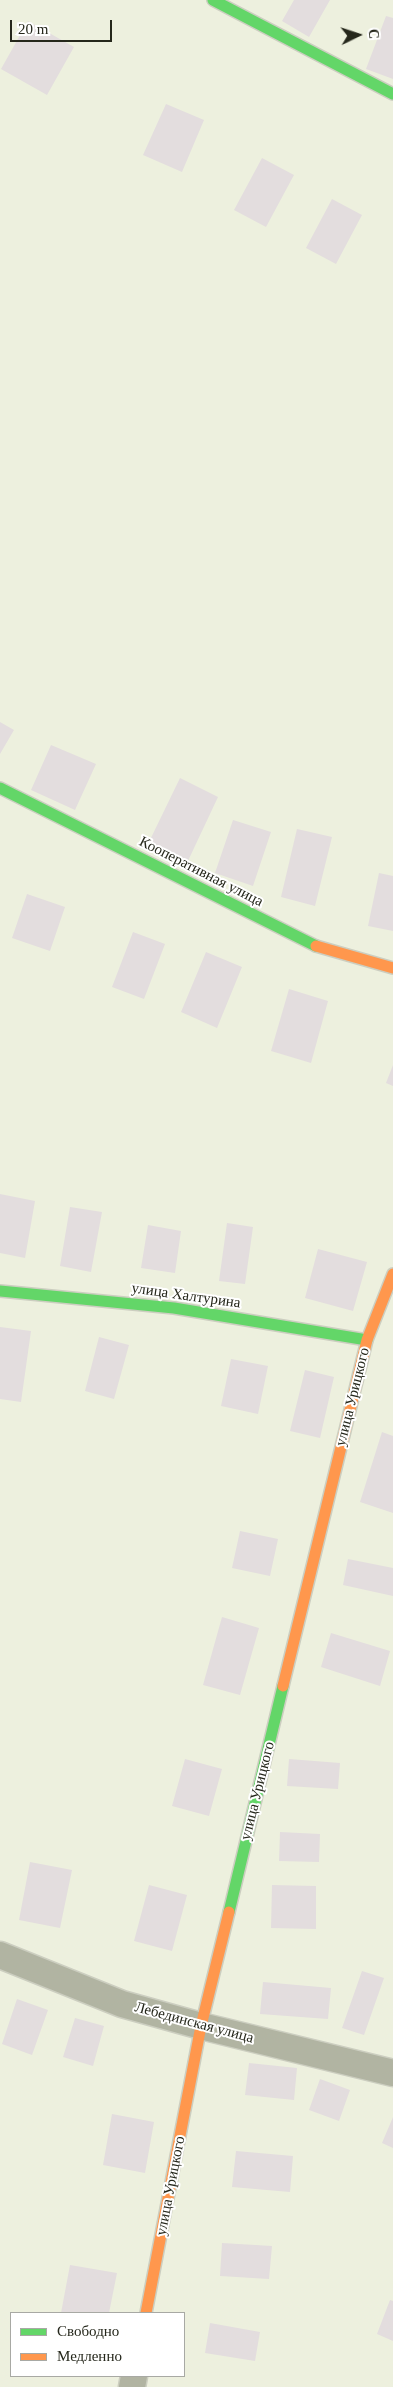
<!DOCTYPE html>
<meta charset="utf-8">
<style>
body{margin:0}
#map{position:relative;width:393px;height:2387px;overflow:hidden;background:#edf0de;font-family:Georgia,serif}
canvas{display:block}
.legend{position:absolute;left:10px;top:2312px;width:175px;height:65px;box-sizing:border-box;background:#fff;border:1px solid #a8a9a4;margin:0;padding:6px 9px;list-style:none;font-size:15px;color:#25271b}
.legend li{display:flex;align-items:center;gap:10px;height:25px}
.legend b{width:25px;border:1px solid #a8a9a4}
.north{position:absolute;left:333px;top:10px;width:50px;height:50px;-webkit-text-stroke:4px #fff;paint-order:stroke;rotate:86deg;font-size:14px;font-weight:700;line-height:20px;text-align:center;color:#25271b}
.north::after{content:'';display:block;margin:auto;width:18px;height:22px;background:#25271b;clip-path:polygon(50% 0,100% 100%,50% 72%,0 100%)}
.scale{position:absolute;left:10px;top:20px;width:102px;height:22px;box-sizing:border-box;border:2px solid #25271b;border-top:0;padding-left:6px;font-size:15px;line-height:18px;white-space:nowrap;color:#25271b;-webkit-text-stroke:4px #fff;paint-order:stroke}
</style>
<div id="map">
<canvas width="393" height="2387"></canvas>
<ul class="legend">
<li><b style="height:6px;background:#63d668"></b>Свободно</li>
<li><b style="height:6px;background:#ff974d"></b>Медленно</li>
</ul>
<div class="north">С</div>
<div class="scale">20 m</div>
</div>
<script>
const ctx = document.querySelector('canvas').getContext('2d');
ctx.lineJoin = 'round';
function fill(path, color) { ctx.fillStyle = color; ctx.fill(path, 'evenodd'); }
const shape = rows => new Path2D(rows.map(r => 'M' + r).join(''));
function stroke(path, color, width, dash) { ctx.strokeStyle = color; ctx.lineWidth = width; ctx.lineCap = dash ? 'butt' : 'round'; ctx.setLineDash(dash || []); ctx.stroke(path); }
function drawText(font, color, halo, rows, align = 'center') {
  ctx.font = font + ' Georgia,serif'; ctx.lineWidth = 4; ctx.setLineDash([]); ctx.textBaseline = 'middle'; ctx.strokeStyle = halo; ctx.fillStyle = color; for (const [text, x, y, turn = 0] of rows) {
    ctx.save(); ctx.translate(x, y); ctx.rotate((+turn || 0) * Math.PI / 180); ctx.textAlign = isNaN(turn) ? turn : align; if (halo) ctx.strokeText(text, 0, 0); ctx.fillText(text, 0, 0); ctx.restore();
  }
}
fill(shape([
 [294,0,330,0,309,37,282,21],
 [386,16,393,18,393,79,366,69],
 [28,21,74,47,47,95,1,69],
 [166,104,204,120,182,172,143,155],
 [262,158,294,175,266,227,234,210],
 [332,199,362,215,336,264,306,248],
 [0,722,14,730,0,754],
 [51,745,96,764,75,810,31,790],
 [180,778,218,797,187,863,148,844],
 [233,820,271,832,253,886,215,873],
 [297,829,332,837,315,906,281,897],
 [379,873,393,876,393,931,368,926],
 [27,894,65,907,50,951,12,938],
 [133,932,165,944,144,999,112,987],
 [206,952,242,967,217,1028,181,1012],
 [289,989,328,1001,311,1063,271,1051],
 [393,1065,393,1086,386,1083],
 [0,1194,35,1201,25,1258,0,1253],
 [70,1207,102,1212,91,1272,60,1266],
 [227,1223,253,1227,245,1284,219,1281],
 [148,1225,181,1231,175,1273,141,1268],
 [318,1249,367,1262,353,1311,305,1298],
 [0,1327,31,1331,21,1402,0,1399],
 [99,1337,129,1345,114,1399,85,1391],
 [231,1359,268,1366,258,1414,221,1406],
 [305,1370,334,1377,320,1438,290,1431],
 [382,1432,393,1436,393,1513,360,1502],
 [240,1531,278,1539,270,1576,232,1568],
 [348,1559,393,1568,393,1596,343,1585],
 [222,1617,259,1628,240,1695,203,1685],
 [331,1633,390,1651,380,1686,321,1667],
 [185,1759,222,1769,209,1816,172,1806],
 [289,1759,340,1763,338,1789,287,1786],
 [280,1832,320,1834,319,1862,279,1861],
 [30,1862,72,1870,60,1928,19,1920],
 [149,1885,187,1895,172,1951,134,1941],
 [272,1885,316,1886,316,1929,271,1928],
 [362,1971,384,1978,364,2035,342,2028],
 [263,1982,331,1988,328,2019,260,2014],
 [17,1999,48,2010,32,2055,2,2044],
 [75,2018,104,2026,93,2066,63,2057],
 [249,2063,297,2068,294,2100,245,2095],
 [320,2079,350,2090,339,2121,309,2110],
 [112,2114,154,2122,145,2173,103,2165],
 [393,2117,393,2148,382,2143],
 [236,2151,293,2156,290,2192,232,2187],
 [222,2243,272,2246,269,2279,220,2276],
 [70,2265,117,2273,109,2313,61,2313],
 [390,2300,393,2301,393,2341,377,2334],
 [210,2323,260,2332,255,2361,205,2353]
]), '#e3ddde');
const street = shape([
 [0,1955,122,2004,201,2026,393,2073],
 [132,2387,134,2376]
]);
const fast = shape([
 [213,0,393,94],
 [0,788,316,946],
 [0,1291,174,1308,367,1340],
 [229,1912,283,1686]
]);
const slow = shape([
 [316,946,393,968],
 [283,1686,367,1340,393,1274],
 [146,2313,201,2026,229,1912]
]);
stroke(street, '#cccec0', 29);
stroke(fast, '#cccec0', 14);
stroke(slow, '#cccec0', 14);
stroke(street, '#b1b4a2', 26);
stroke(fast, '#63d668', 11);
stroke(slow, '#ff974d', 11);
drawText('15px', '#25271b', '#fff', [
 ["Кооперативная улица",201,872,27],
 ["улица Халтурина",186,1296,8],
 ["улица Урицкого",353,1397,-76],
 ["улица Урицкого",258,1791,-76],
 ["Лебединская улица",194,2023,15],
 ["улица Урицкого",171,2186,-79]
]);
</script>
